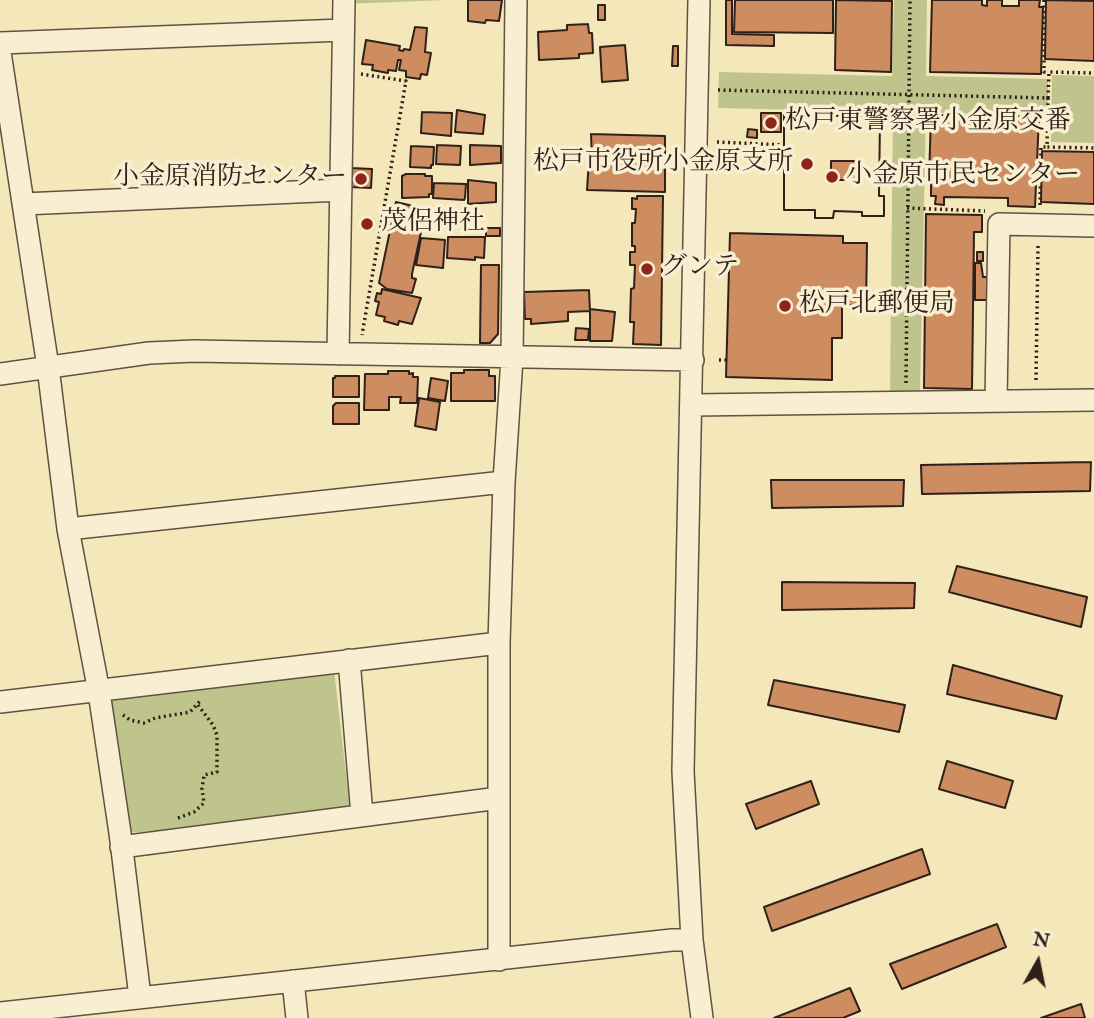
<!DOCTYPE html>
<meta charset="utf-8">
<style>
body{margin:0}
#map{position:relative;width:1094px;height:1018px;overflow:hidden;background:#f4e7ba;font-family:"IM FELL English",serif}
canvas{display:block}
.north{position:absolute;left:1003px;top:927px;width:70px;height:70px;-webkit-text-stroke:5px #f8efd2;paint-order:stroke;rotate:9deg;font-size:19px;font-weight:700;line-height:28px;text-align:center;color:#2f2019}
.north::after{content:'';display:block;margin:auto;width:24px;height:32px;background:#2f2019;clip-path:polygon(50% 0,100% 100%,50% 72%,0 100%)}
</style>
<div id="map">
<canvas width="1094" height="1018"></canvas>
<div class="north">N</div>
</div>
<script>
const ctx = document.querySelector('canvas').getContext('2d');
ctx.lineJoin = 'round';
function fill(path, color) { ctx.fillStyle = color; ctx.fill(path, 'evenodd'); }
const shape = rows => new Path2D(rows.map(r => 'M' + r).join(''));
function stroke(path, color, width, dash) { ctx.strokeStyle = color; ctx.lineWidth = width; ctx.lineCap = dash ? 'butt' : 'round'; ctx.setLineDash(dash || []); ctx.stroke(path); }
function drawText(font, color, halo, rows, align = 'center') {
  ctx.font = font + ' "IM FELL English","Noto Serif JP",serif'; ctx.lineWidth = 7; ctx.setLineDash([]); ctx.textBaseline = 'middle'; ctx.strokeStyle = halo; ctx.fillStyle = color; for (const [text, x, y, turn = 0] of rows) {
    ctx.save(); ctx.translate(x, y); ctx.rotate((+turn || 0) * Math.PI / 180); ctx.textAlign = isNaN(turn) ? turn : align; if (halo) ctx.strokeText(text, 0, 0); ctx.fillText(text, 0, 0); ctx.restore();
  }
}
fill(shape([
 [344,0,447,0,343,4],
 [894,0,927,0,926,76,1048,79,1048,115,926,113,920,391,890,392,893,112,718,108,719,72,892,76],
 [1052,75,1094,76,1094,143,1051,142],
 [333,661,350,808,178,830,120,833,99,692]
]), '#bfc48d');
const building = shape([
 [468,0,502,0,499,21,486,20,485,23,468,21,468,0],
 [726,0,732,0,732,34,774,35,774,46,726,45,726,0],
 [735,0,833,0,833,33,734,32,735,0],
 [836,0,892,1,891,72,835,70,836,0],
 [932,0,982,0,982,5,987,6,987,0,1002,0,1002,6,1019,6,1019,0,1040,0,1039,7,1043,7,1041,74,930,72,932,0],
 [1046,0,1094,1,1094,61,1045,59,1046,0],
 [598,5,605,5,605,20,598,20,598,5],
 [588,24,589,33,592,33,593,53,579,54,579,58,539,60,538,32,567,30,567,25,588,24],
 [415,27,427,28,425,52,431,53,427,75,421,74,420,79,406,77,406,71,399,70,401,60,398,60,396,71,388,70,388,73,372,70,373,65,362,64,366,40,400,46,399,50,403,51,404,49,410,50,415,27],
 [625,45,628,80,602,82,600,47,625,45],
 [673,46,678,46,678,66,672,66,673,46],
 [457,110,485,115,483,134,455,132,457,110],
 [422,112,452,113,451,136,421,133,422,112],
 [761,113,781,113,781,132,761,132,761,113],
 [784,113,880,118,879,196,884,196,884,216,862,216,862,212,834,211,833,218,815,218,815,210,784,210,784,113],
 [831,161,859,161,859,180,831,180,831,161],
 [784,113,880,118,879,196,884,196,884,216,862,216,862,212,834,211,833,218,815,218,815,210,784,210,784,113],
 [931,115,1039,117,1035,207,1008,206,1008,198,944,197,944,205,935,204,936,196,931,196,931,179,929,179,931,115],
 [748,129,757,130,757,138,747,137,748,129],
 [591,134,665,136,665,192,587,190,589,159,592,159,591,134],
 [437,145,461,146,460,165,436,164,437,145],
 [470,145,501,146,501,163,470,165,470,145],
 [411,146,434,147,433,165,431,165,431,168,410,167,411,146],
 [1042,151,1094,152,1094,204,1041,202,1042,151],
 [351,168,372,169,371,188,350,187,351,168],
 [406,174,425,174,425,176,432,176,432,194,429,194,429,197,402,198,402,176,406,174],
 [468,180,496,183,496,202,468,204,468,180],
 [434,183,466,184,465,198,464,200,433,198,434,183],
 [637,196,663,196,661,345,633,344,634,322,630,322,631,289,634,288,635,265,630,265,630,252,635,252,635,246,632,246,632,223,635,223,636,209,632,209,632,198,637,199,637,196],
 [396,202,426,209,412,274,412,278,416,279,412,293,387,289,379,283,396,202],
 [926,214,982,215,982,232,974,232,972,389,924,388,926,214],
 [486,228,500,228,500,236,486,236,486,228],
 [730,233,843,236,843,243,867,243,866,305,842,305,842,338,832,338,832,380,726,377,730,233],
 [448,237,485,237,484,258,475,257,475,260,447,258,448,237],
 [421,238,445,240,443,268,416,265,421,238],
 [977,252,983,252,983,261,977,261,977,252],
 [975,263,981,263,983,277,988,277,988,300,975,300,975,263],
 [481,265,499,265,498,334,490,343,480,343,481,265],
 [382,289,421,298,412,324,399,321,398,325,384,321,385,317,376,315,379,302,375,301,377,293,381,294,382,289],
 [589,290,590,311,568,312,568,321,531,324,531,319,525,319,524,292,589,290],
 [590,309,615,312,612,341,590,341,590,309],
 [576,328,589,329,588,340,575,340,576,328],
 [464,370,489,370,489,376,495,376,495,401,451,401,451,373,464,373,464,370],
 [388,371,409,371,409,374,413,373,413,377,418,377,417,403,400,403,401,397,389,397,389,410,364,410,365,374,388,374,388,371],
 [335,376,359,376,359,397,333,397,333,378,335,378,335,376],
 [431,378,448,381,445,401,428,398,431,378],
 [419,398,440,402,436,430,415,426,419,398],
 [336,403,359,403,359,424,333,424,333,406,336,403],
 [1091,462,1090,491,922,494,921,465,1091,462],
 [771,480,904,480,903,506,772,508,771,480],
 [957,566,1087,597,1081,627,949,592,957,566],
 [782,582,915,583,914,608,782,610,782,582],
 [953,665,1062,696,1056,719,947,694,953,665],
 [774,680,905,705,899,732,768,705,774,680],
 [947,761,1013,781,1005,808,939,789,947,761],
 [811,781,819,804,756,829,746,804,811,781],
 [922,849,930,874,772,931,764,907,922,849],
 [997,924,1006,947,902,989,890,964,997,924],
 [850,988,860,1011,843,1018,774,1018,850,988],
 [1081,1004,1085,1018,1041,1018,1081,1004]
]);
fill(building, '#ce8d60');
stroke(building, '#2f2019', 2);
const minor = shape([
 [699,0,683,771,692,940,702,1018],
 [0,43,343,30],
 [0,52,48,367,68,529,99,692,120,833,140,997],
 [23,204,341,190],
 [338,354,344,0],
 [0,374,149,353,194,351,693,360],
 [996,401,999,224,1094,226],
 [692,405,1094,400],
 [68,529,504,482],
 [349,660,362,815],
 [0,702,499,643],
 [121,847,499,798],
 [499,960,499,643,504,482,512,358,516,0],
 [293,981,297,1018],
 [0,1013,672,940,692,940]
]);
stroke(minor, '#605241', 24);
stroke(shape([
 [1044,0,1044,72,1049,72],
 [361,74,406,81,362,335],
 [718,90,1048,98,1047,147,1094,148],
 [1048,98,1049,72,1094,73],
 [717,142,783,145],
 [1040,205,1041,147,1047,147],
 [907,208,985,211],
 [719,360,727,360],
 [1036,380,1038,244],
 [906,383,910,0],
 [123,715,130,720,144,723,155,718,190,712,201,700],
 [178,818,194,812,204,803,202,789,204,775,217,772,217,735,213,725,198,705]
]), '#2f2019', 3.5, [2, 3.5]);
stroke(minor, '#f8efd2', 21);
for (const [x, y, r, color] of [
 [771,123,7,"#8f2418"],
 [807,164,7,"#8f2418"],
 [832,177,7,"#8f2418"],
 [361,179,7,"#8f2418"],
 [367,224,7,"#8f2418"],
 [647,269,7,"#8f2418"],
 [785,306,7,"#8f2418"]
]) { const dot = new Path2D(); dot.arc(x, y, r, 0, 2 * Math.PI); ctx.fillStyle = color; ctx.fill(dot); stroke(dot, '#f8efd2', 2.5); }
drawText('26px', '#2f2019', '#f8efd2', [
 ["松戸東警察署小金原交番",785,123],
 ["松戸市役所小金原支所",793,164,"right"],
 ["小金原市民センター",846,177],
 ["小金原消防センター",347,179,"right"],
 ["茂侶神社",381,224],
 ["グンテ",661,269],
 ["松戸北郵便局",799,306]
], 'left');
</script>
